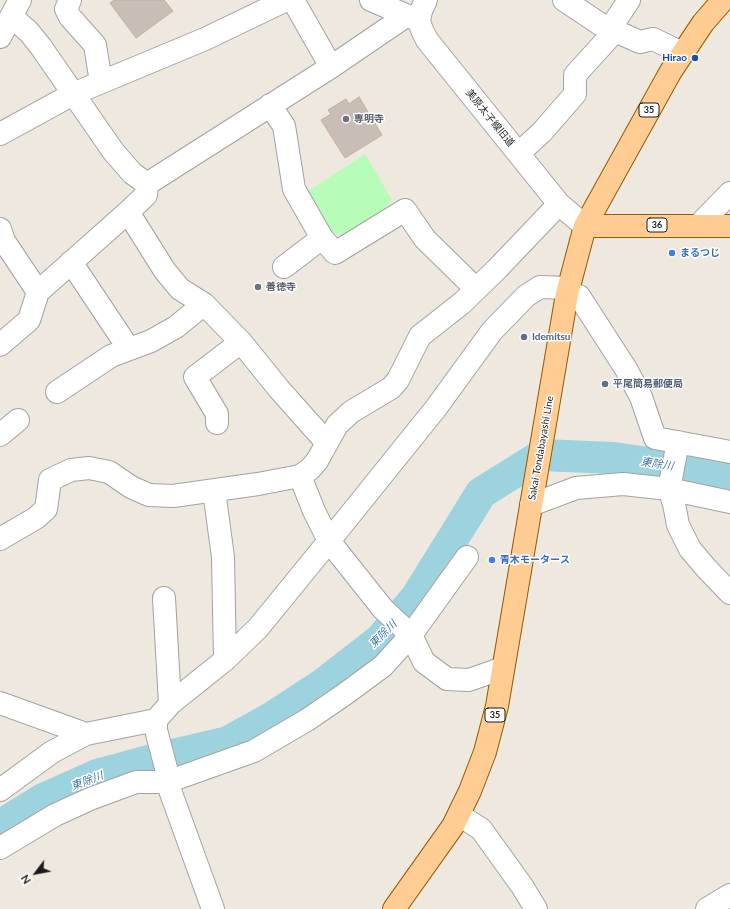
<!DOCTYPE html>
<meta charset="utf-8">
<style>
body{margin:0}
#map{position:relative;width:730px;height:909px;overflow:hidden;background:#eee8df;font-family:Lato,sans-serif}
canvas{display:block}
.north{position:absolute;left:16px;top:853px;width:40px;height:40px;-webkit-text-stroke:3px #fff;paint-order:stroke;rotate:238deg;font-size:11px;font-weight:700;line-height:16px;text-align:center;color:#1b1b1b}
.north::after{content:'';display:block;margin:auto;width:14px;height:18px;background:#1b1b1b;clip-path:polygon(50% 0,100% 100%,50% 72%,0 100%)}
</style>
<div id="map">
<canvas width="730" height="909"></canvas>
<div class="north">N</div>
</div>
<script>
const ctx = document.querySelector('canvas').getContext('2d');
ctx.lineJoin = 'round';
function fill(path, color) { ctx.fillStyle = color; ctx.fill(path, 'evenodd'); }
const shape = rows => new Path2D(rows.map(r => 'M' + r).join(''));
function stroke(path, color, width, dash) { ctx.strokeStyle = color; ctx.lineWidth = width; ctx.lineCap = dash ? 'butt' : 'round'; ctx.setLineDash(dash || []); ctx.stroke(path); }
function drawText(font, color, halo, rows, align = 'center') {
  ctx.font = font + ' Lato,"Noto Sans JP",sans-serif'; ctx.lineWidth = 3; ctx.setLineDash([]); ctx.textBaseline = 'middle'; ctx.strokeStyle = halo; ctx.fillStyle = color; for (const [text, x, y, turn = 0] of rows) {
    ctx.save(); ctx.translate(x, y); ctx.rotate((+turn || 0) * Math.PI / 180); ctx.textAlign = isNaN(turn) ? turn : align; if (halo) ctx.strokeText(text, 0, 0); ctx.fillText(text, 0, 0); ctx.restore();
  }
}
fill(shape([
 [365,154,392,200,382,212,344,236,329,233,305,193]
]), '#b7fdb9');
stroke(shape([
 [0,826,43,799,97,775,160,758,228,742,273,717,322,685,380,640,416,598,481,493,542,455,614,458,730,475]
]), '#9cd3df', 32);
const building = shape([
 [114,0,164,0,173,11,136,38,110,3,114,0],
 [359,97,382,135,345,158,321,120,331,114,328,110,346,99,349,104,359,97]
]);
fill(building, '#c9beb5');
stroke(building, '#c0ada1', 1);
const minor = shape([
 [70,0,66,9,70,17,95,45,101,82],
 [293,0,331,67],
 [371,0,417,20],
 [426,0,421,11,419,21,422,30,427,40,559,204,585,226],
 [564,0,600,24,615,31,640,42,653,39,682,53],
 [12,17,29,32,41,47,113,151,132,173,147,184],
 [610,29,629,0],
 [0,37,20,0],
 [270,105,284,126,294,189,322,238,335,253,405,210,425,239,476,289],
 [0,134,73,94,205,39,286,0],
 [519,153,542,132,575,94,575,75,615,31],
 [147,184,331,67,406,16],
 [128,212,165,271,180,289,204,304,241,342,279,389,327,443],
 [699,225,730,193],
 [0,229,4,241,38,292],
 [71,262,129,349],
 [284,267,322,238],
 [567,294,579,296,626,369,641,397,655,438,730,452],
 [0,345,29,320,38,292,128,212,146,195,147,184],
 [57,392,111,356,151,341,176,327,204,304],
 [217,423,217,414,195,377,241,342],
 [0,435,18,420],
 [678,442,669,489,674,504,678,525,690,549,706,568,730,593],
 [300,476,314,511,329,541,383,609,411,635,467,557],
 [214,491,223,557,225,660],
 [531,505,576,488,623,484,669,489,730,502],
 [0,539,36,518,46,509,50,480,71,470,89,468,109,472,131,487,149,495,173,496,258,484,300,476,310,469,317,461,337,425,351,412,391,388,398,380,420,336,462,303,497,269,559,204],
 [164,598,170,704],
 [0,703,86,734],
 [156,720,156,730,166,768,167,782,213,909],
 [0,790,52,752,86,734,156,720,170,704,225,660,258,628,329,541,436,408,492,331,526,296,540,287,568,288],
 [459,815,481,829,522,886,536,909],
 [0,848,55,815,90,799,136,782,167,782,254,751,307,720,345,694,383,666,411,635,424,662,447,679,469,680,503,668],
 [707,909,730,895]
]);
const major = shape([
 [585,226,730,226],
 [394,909,453,826,470,791,485,752,497,706,567,294,585,226,671,71,703,23,723,0]
]);
stroke(minor, '#a2a2a2', 24);
stroke(major, '#925b00', 24);
stroke(minor, '#fff', 22);
stroke(major, '#ffcc93', 22);
for (const [x, y, r, color] of [
 [695,58,4,"#1a4fb4"],
 [346,119,4,"#6b7280"],
 [672,253,4,"#3f7fe0"],
 [258,287,4,"#6b7280"],
 [524,337,4,"#5c6f8a"],
 [605,384,4,"#5c6f8a"],
 [492,560,4,"#3f7fe0"]
]) { const dot = new Path2D(); dot.arc(x, y, r, 0, 2 * Math.PI); ctx.fillStyle = color; ctx.fill(dot); stroke(dot, '#fff', 1.5); }
for (const [x, y, w] of [
 [649,110,20],
 [657,225,20],
 [495,715,20]
]) { const box = new Path2D(); box.roundRect(x - w / 2, y - 7, w, 14, 3); ctx.fillStyle = '#fff'; ctx.fill(box); stroke(box, '#1b1b1b', 1); }
drawText('bold 9px', '#1b1b1b', null, [
 ["35",649,110],
 ["36",657,225],
 ["35",495,715]
]);
drawText('bold 10px', '#164399', '#fff', [
 ["Hirao",687,58]
], 'right');
drawText('10px', '#1b1b1b', '#fff', [
 ["美原太子線旧道",490,118,51],
 ["Sakai Tondabayashi Line",541,448,-80]
]);
drawText('bold 10px', '#5b616d', '#fff', [
 ["専明寺",354,119],
 ["善徳寺",266,287]
], 'left');
drawText('bold 10px', '#366cbe', '#fff', [
 ["まるつじ",680,253],
 ["青木モータース",500,560]
], 'left');
drawText('bold 10px', '#4e5e75', '#fff', [
 ["Idemitsu",532,337],
 ["平尾簡易郵便局",613,384]
], 'left');
drawText('italic 11px', '#4079a8', '#fff', [
 ["東除川",657,464,9],
 ["東除川",383,634,-45],
 ["東除川",87,781,-21]
]);
</script>
